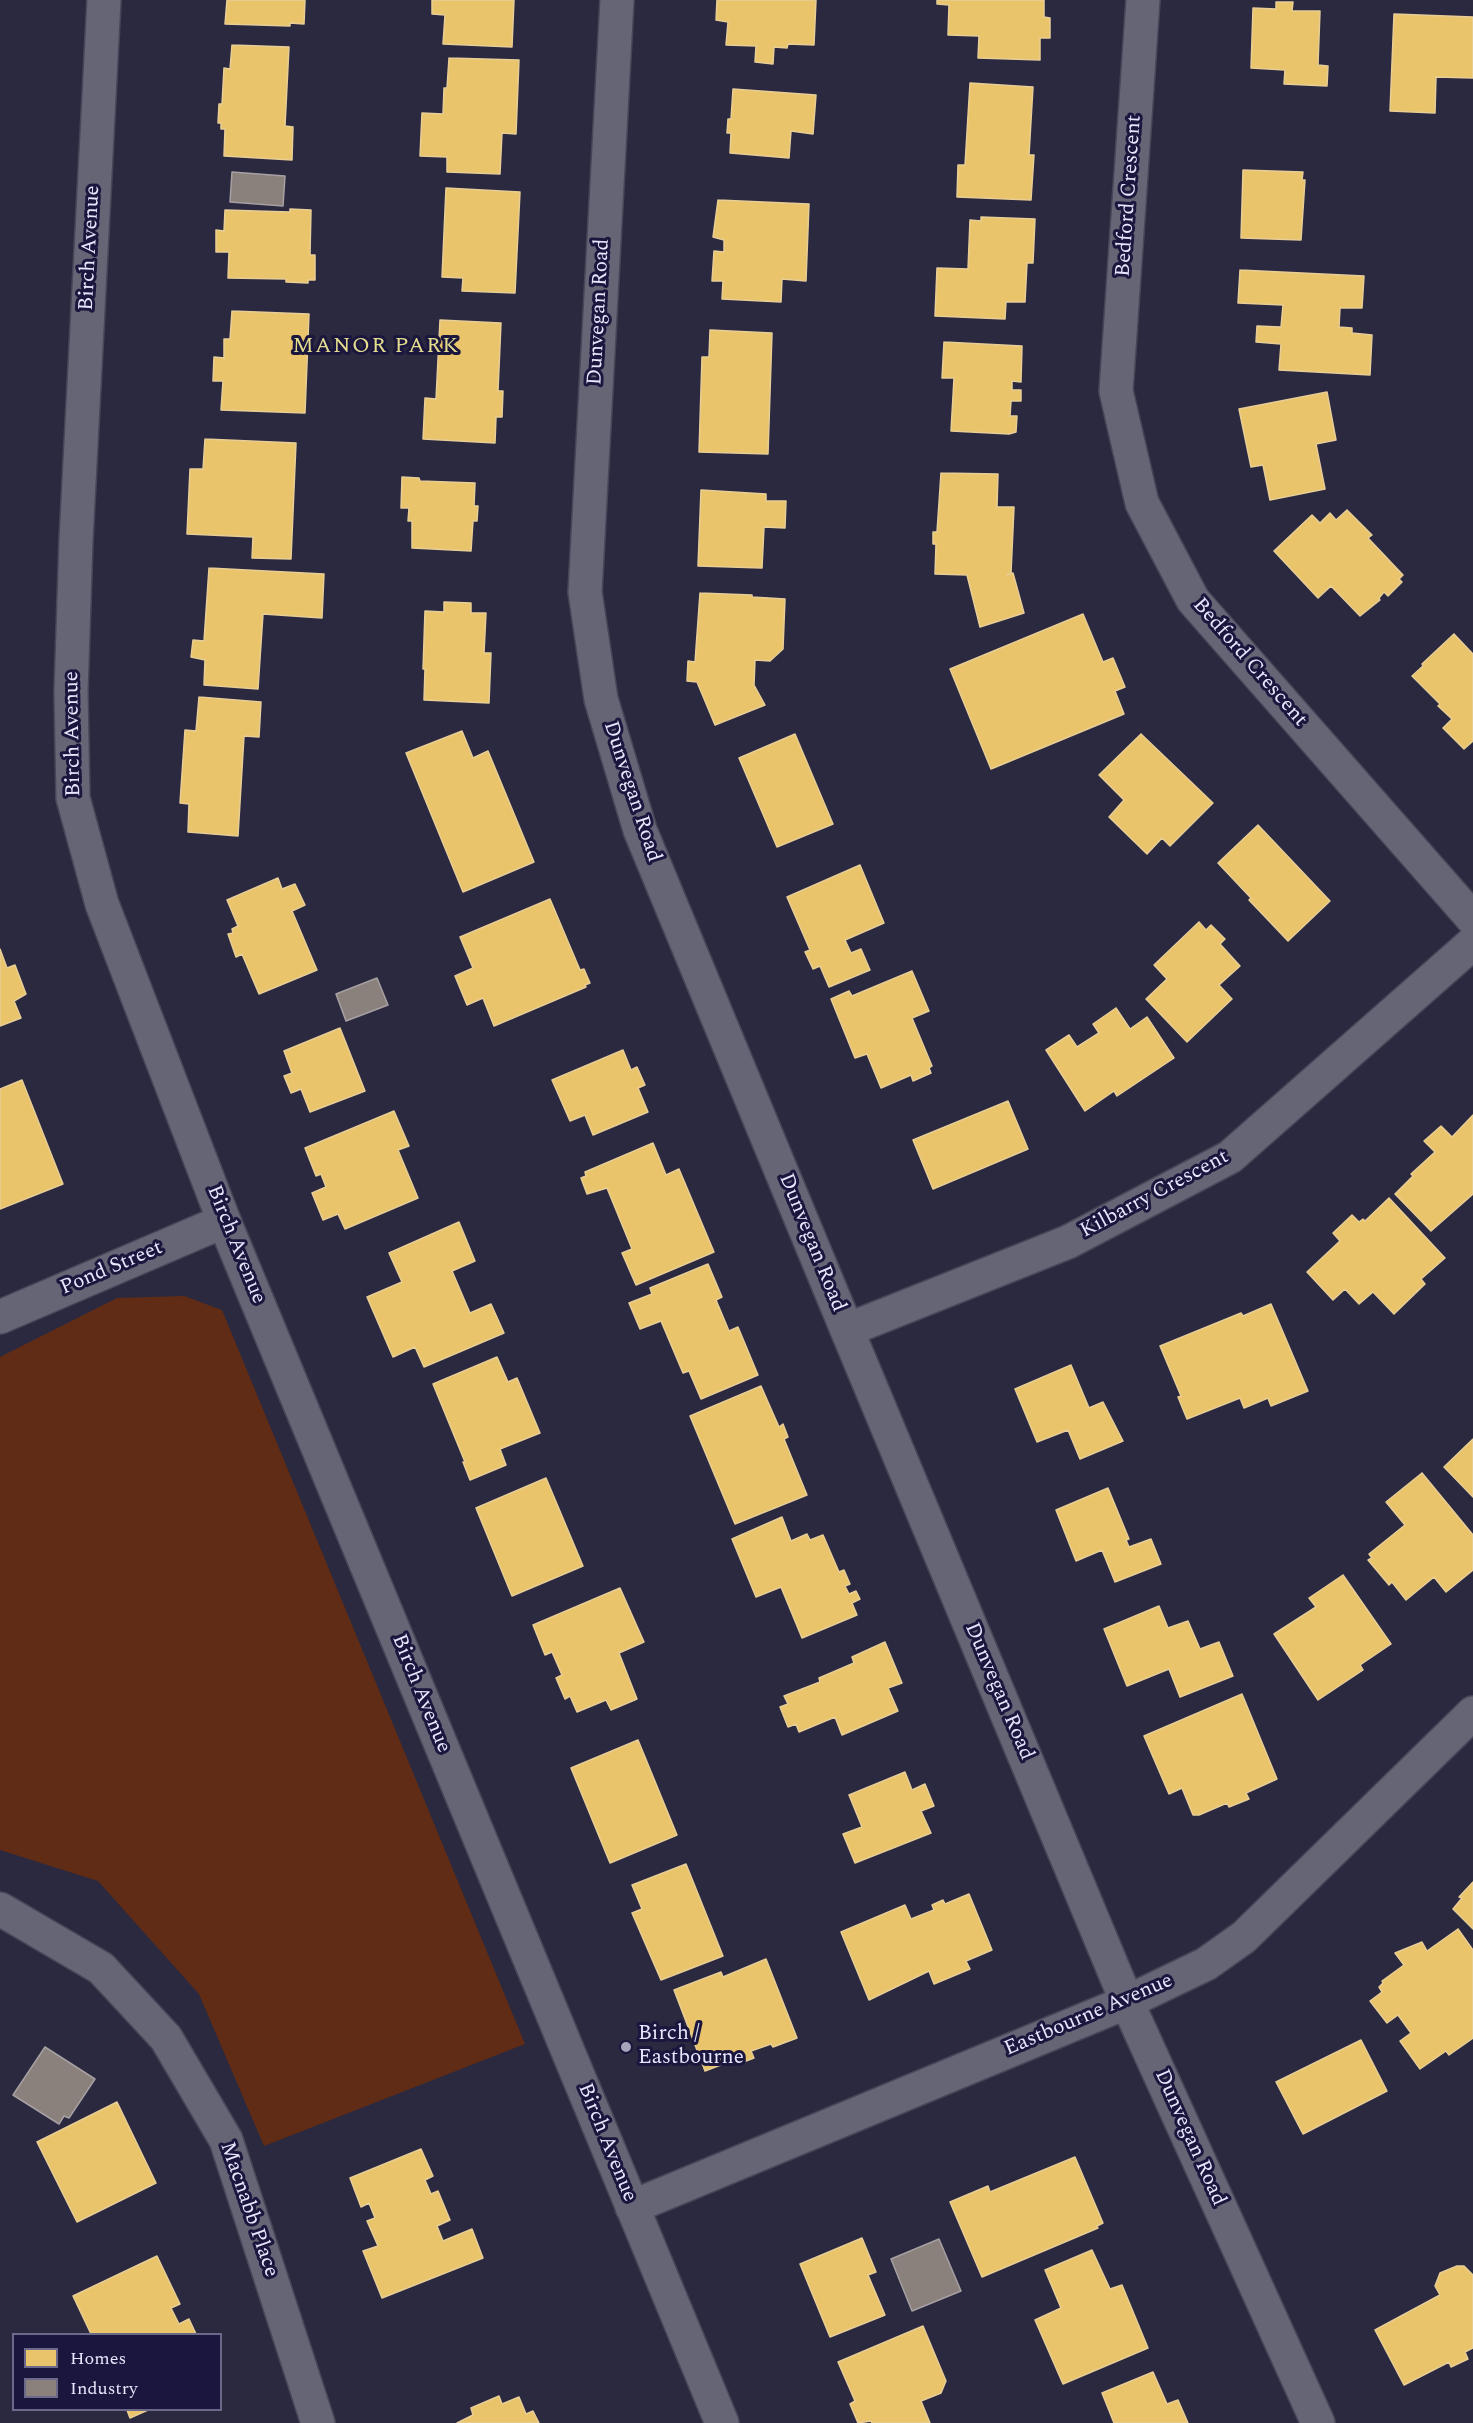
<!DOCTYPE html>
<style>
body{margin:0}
#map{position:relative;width:1473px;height:2423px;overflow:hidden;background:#2b293f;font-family:Spectral,serif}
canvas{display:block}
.legend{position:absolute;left:12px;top:2333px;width:210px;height:78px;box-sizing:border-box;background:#1a163d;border:2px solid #6c6a8a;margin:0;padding:8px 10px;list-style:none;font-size:18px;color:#e6e7fd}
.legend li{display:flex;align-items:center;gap:12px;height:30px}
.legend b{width:30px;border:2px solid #6c6a8a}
</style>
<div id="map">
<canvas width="1473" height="2423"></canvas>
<ul class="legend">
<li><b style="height:16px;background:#e9c46a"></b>Homes</li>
<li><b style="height:16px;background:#8a817c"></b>Industry</li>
</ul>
</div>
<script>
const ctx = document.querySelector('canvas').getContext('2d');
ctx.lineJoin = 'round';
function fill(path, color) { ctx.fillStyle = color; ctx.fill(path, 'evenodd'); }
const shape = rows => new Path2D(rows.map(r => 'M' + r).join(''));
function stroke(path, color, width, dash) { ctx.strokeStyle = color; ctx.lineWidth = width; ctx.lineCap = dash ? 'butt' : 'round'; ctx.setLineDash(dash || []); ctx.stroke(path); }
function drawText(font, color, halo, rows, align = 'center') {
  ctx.font = font + ' Spectral,serif'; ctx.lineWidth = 6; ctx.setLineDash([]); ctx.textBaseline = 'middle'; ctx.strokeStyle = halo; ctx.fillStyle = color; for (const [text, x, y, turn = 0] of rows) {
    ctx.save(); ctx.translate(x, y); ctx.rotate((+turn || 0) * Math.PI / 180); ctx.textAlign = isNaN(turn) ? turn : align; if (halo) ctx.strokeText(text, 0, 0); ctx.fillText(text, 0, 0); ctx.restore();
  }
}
fill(shape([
 [184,1296,222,1310,525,2044,264,2146,199,1994,98,1881,0,1850,0,1357,117,1298]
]), '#602c15');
const homes = shape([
 [227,0,305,0,304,24,290,23,290,26,225,24,227,0],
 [432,0,514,0,512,47,443,44,445,15,432,14,432,0],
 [717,0,816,0,814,45,788,44,787,48,774,47,773,64,755,62,756,46,726,45,728,22,716,20,717,0],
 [937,0,1044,0,1044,17,1050,18,1050,38,1040,38,1040,60,978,58,979,36,948,35,949,5,937,4,937,0],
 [1276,2,1293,2,1292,11,1320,11,1318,65,1328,66,1327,86,1284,84,1285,70,1251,68,1253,8,1276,9,1276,2],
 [1394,14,1473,17,1473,78,1436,77,1435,113,1390,111,1394,14],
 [232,45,289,47,285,126,293,127,292,160,224,156,225,129,221,129,221,123,218,123,219,104,222,104,224,68,230,69,232,45],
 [449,58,519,60,516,134,502,133,500,174,447,172,447,157,420,156,422,113,443,114,444,88,447,88,449,58],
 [970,83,1033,87,1029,155,1034,155,1031,200,957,197,958,165,965,165,970,83],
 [733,89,816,95,813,134,791,131,789,158,730,153,731,133,727,133,728,119,731,119,733,89],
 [1243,170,1303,172,1302,180,1305,180,1301,240,1241,238,1243,170],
 [446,188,520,192,515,293,462,291,463,278,442,277,446,188],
 [718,200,809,204,806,281,782,279,781,302,722,299,723,281,712,281,714,251,724,252,724,240,713,237,718,200],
 [290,209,311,210,310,255,315,255,315,280,308,280,308,283,286,282,286,279,228,278,229,252,216,252,216,230,224,231,225,210,290,212,290,209],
 [981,217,1035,219,1033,263,1027,263,1025,302,1006,302,1005,319,935,316,937,268,968,269,970,220,981,221,981,217],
 [1240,270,1364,276,1362,308,1340,308,1339,327,1352,328,1352,333,1372,335,1370,375,1279,370,1281,344,1256,342,1257,326,1281,327,1283,305,1238,303,1240,270],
 [232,311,309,314,305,413,221,410,223,381,213,381,214,357,224,358,224,339,230,339,232,311],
 [440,320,501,323,498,391,503,391,502,417,496,417,495,443,423,439,425,398,436,399,440,320],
 [710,330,772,333,768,454,699,452,702,357,709,357,710,330],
 [944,342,1022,346,1021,382,1012,381,1012,390,1021,390,1021,401,1011,401,1010,416,1017,416,1016,432,1009,434,951,431,954,378,942,378,944,342],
 [1327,392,1336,440,1316,444,1325,489,1270,500,1263,465,1251,467,1239,409,1327,392],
 [205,439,296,443,291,559,252,558,253,537,187,534,190,469,203,469,205,439],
 [941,473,998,474,997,507,1014,507,1011,573,1007,575,1013,573,1024,613,980,627,967,575,935,574,936,544,933,544,933,532,937,532,941,473],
 [402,477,419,478,420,481,475,483,474,506,478,506,477,521,473,521,471,551,412,548,412,521,408,521,409,508,401,508,402,477],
 [701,490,766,494,766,501,786,501,785,528,764,527,762,568,698,566,701,490],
 [1347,510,1372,535,1368,538,1403,575,1399,579,1402,582,1388,596,1384,592,1379,598,1380,600,1360,616,1331,586,1318,598,1274,551,1312,515,1320,523,1330,513,1336,520,1347,510],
 [209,568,324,574,322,618,263,614,258,689,204,685,205,660,191,657,193,640,204,641,209,568],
 [700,593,752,595,752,597,785,599,783,649,770,661,755,660,754,685,765,705,715,725,697,682,687,681,688,661,695,662,700,593],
 [444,602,471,603,471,613,486,613,484,653,491,653,489,703,424,700,425,669,423,669,425,611,444,612,444,602],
 [1083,614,1103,662,1113,658,1125,687,1115,691,1124,714,991,769,950,669,1083,614],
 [1454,634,1473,654,1473,741,1464,749,1443,728,1452,719,1438,706,1440,704,1412,676,1423,666,1422,664,1454,634],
 [199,697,261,702,259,737,244,736,238,836,188,832,189,804,180,803,185,730,196,731,199,697],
 [462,731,473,758,488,751,534,862,463,892,406,753,462,731],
 [795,734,833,824,777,847,739,758,795,734],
 [1141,734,1213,803,1170,846,1162,838,1147,854,1109,817,1124,800,1099,775,1141,734],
 [1258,825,1330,901,1288,941,1249,900,1251,898,1218,863,1258,825],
 [860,865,884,923,845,940,851,953,861,949,870,970,829,987,820,966,813,969,805,952,810,950,787,897,860,865],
 [278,878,282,889,295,884,305,905,292,911,317,970,259,994,242,954,236,957,228,934,233,933,232,929,238,926,227,900,278,878],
 [550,899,580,970,584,969,590,983,585,985,586,987,494,1026,483,998,467,1005,455,976,473,968,460,937,550,899],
 [1199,922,1206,930,1211,925,1225,939,1220,944,1240,966,1219,985,1232,999,1187,1042,1146,999,1167,979,1154,965,1199,922],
 [0,949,7,968,15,965,26,994,14,1001,21,1018,0,1026,0,949],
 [912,971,929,1011,912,1018,932,1066,929,1068,931,1073,913,1081,911,1075,881,1088,867,1054,855,1058,831,999,849,991,852,996,912,971],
 [1116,1008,1130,1029,1147,1017,1174,1058,1117,1096,1114,1091,1085,1111,1046,1050,1069,1035,1077,1047,1099,1033,1093,1024,1116,1008],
 [340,1028,365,1091,310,1112,301,1089,291,1093,284,1076,292,1073,284,1051,340,1028],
 [623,1050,631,1070,637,1067,645,1085,638,1088,648,1112,593,1135,585,1115,570,1121,552,1080,623,1050],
 [22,1080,63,1184,0,1209,0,1089,22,1080],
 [1008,1101,1028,1149,933,1189,913,1140,1008,1101],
 [394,1111,409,1146,398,1150,418,1198,345,1229,338,1214,323,1220,312,1193,326,1187,321,1174,316,1176,305,1148,394,1111],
 [1473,1115,1473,1194,1431,1231,1395,1194,1413,1176,1411,1174,1435,1152,1424,1141,1441,1126,1452,1137,1473,1115],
 [653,1143,666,1175,679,1169,714,1252,636,1285,622,1253,632,1249,607,1188,587,1194,581,1178,586,1176,585,1172,653,1143],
 [1389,1198,1445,1258,1421,1279,1425,1284,1394,1314,1373,1292,1359,1304,1345,1289,1333,1300,1307,1272,1340,1241,1333,1233,1352,1215,1359,1222,1363,1219,1365,1221,1389,1198],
 [459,1222,475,1261,452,1271,470,1313,491,1304,504,1333,424,1367,415,1347,393,1357,367,1297,402,1282,389,1253,459,1222],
 [708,1264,722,1297,716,1300,729,1331,738,1327,758,1375,701,1399,689,1371,683,1373,661,1321,640,1329,629,1303,652,1294,650,1288,708,1264],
 [1271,1304,1308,1391,1271,1406,1268,1398,1244,1408,1240,1398,1187,1419,1178,1397,1181,1396,1160,1346,1241,1313,1243,1316,1271,1304],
 [497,1357,508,1382,517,1378,540,1433,500,1449,506,1465,470,1480,463,1462,465,1462,433,1384,497,1357],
 [1071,1365,1089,1408,1103,1402,1123,1441,1080,1459,1068,1430,1037,1442,1015,1389,1071,1365],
 [761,1386,779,1427,783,1424,788,1437,784,1439,807,1495,735,1524,690,1416,761,1386],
 [1473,1439,1473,1497,1444,1467,1473,1439],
 [1422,1473,1473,1535,1473,1570,1446,1592,1434,1577,1406,1600,1392,1582,1389,1585,1368,1560,1372,1558,1369,1554,1405,1525,1386,1502,1422,1473],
 [546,1478,583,1566,512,1596,476,1508,546,1478],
 [1108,1488,1129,1539,1126,1540,1129,1547,1151,1539,1161,1564,1115,1582,1102,1550,1076,1561,1056,1510,1108,1488],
 [782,1517,791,1541,807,1534,810,1540,823,1535,839,1572,844,1570,850,1584,845,1586,849,1594,856,1591,860,1599,852,1603,857,1615,802,1638,781,1587,756,1597,732,1539,782,1517],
 [1343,1575,1391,1644,1360,1665,1363,1670,1318,1700,1274,1634,1316,1607,1309,1598,1343,1575],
 [620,1588,644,1642,619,1653,637,1699,611,1710,606,1700,577,1712,570,1696,565,1699,556,1678,562,1675,552,1652,545,1655,533,1625,620,1588],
 [1159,1606,1168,1628,1188,1621,1200,1649,1219,1642,1233,1676,1180,1697,1169,1669,1127,1686,1104,1629,1159,1606],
 [885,1642,902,1683,888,1688,898,1711,842,1735,835,1717,799,1732,796,1724,788,1727,780,1707,788,1704,784,1696,820,1682,819,1678,854,1663,852,1657,885,1642],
 [1242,1694,1277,1779,1246,1793,1249,1799,1229,1807,1227,1803,1199,1815,1193,1815,1182,1788,1169,1794,1144,1736,1242,1694],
 [638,1740,677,1835,610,1863,571,1768,638,1740],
 [905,1772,912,1790,925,1784,934,1806,921,1811,931,1833,855,1863,843,1834,862,1827,849,1795,905,1772],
 [686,1864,723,1956,661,1980,632,1913,642,1909,632,1885,686,1864],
 [1473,1882,1473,1929,1453,1909,1462,1898,1459,1897,1473,1882],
 [969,1894,992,1950,966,1961,970,1969,934,1984,929,1971,869,2000,841,1932,905,1905,911,1919,934,1910,932,1905,943,1900,945,1904,969,1894],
 [1458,1929,1473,1950,1473,2038,1449,2055,1446,2051,1420,2069,1400,2041,1411,2033,1398,2015,1387,2023,1370,2001,1382,1992,1379,1987,1383,1983,1382,1981,1404,1965,1395,1953,1422,1942,1427,1951,1458,1929],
 [766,1959,797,2038,773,2047,771,2044,751,2051,754,2058,738,2064,736,2059,705,2071,674,1990,721,1972,723,1977,766,1959],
 [1361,2040,1387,2091,1303,2134,1276,2082,1361,2040],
 [117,2102,156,2183,77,2222,37,2142,117,2102],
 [421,2149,433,2176,425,2180,431,2194,438,2191,450,2220,437,2226,443,2241,472,2229,483,2258,382,2298,363,2251,378,2246,367,2221,375,2218,369,2203,361,2207,350,2178,421,2149],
 [1075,2157,1103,2223,1097,2226,1098,2228,982,2277,950,2202,988,2186,990,2192,1075,2157],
 [862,2238,876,2272,868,2275,885,2315,830,2337,800,2264,862,2238],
 [1092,2250,1110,2289,1122,2285,1148,2348,1063,2384,1035,2320,1061,2308,1045,2270,1092,2250],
 [157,2256,180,2304,171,2308,179,2324,189,2319,196,2334,91,2334,73,2296,157,2256],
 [1457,2266,1464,2266,1473,2275,1473,2348,1465,2352,1468,2359,1451,2367,1449,2362,1404,2385,1375,2330,1440,2295,1435,2286,1440,2273,1457,2266],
 [923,2326,946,2381,941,2393,921,2401,930,2423,872,2423,871,2421,858,2423,850,2404,855,2401,838,2362,923,2326],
 [1153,2372,1167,2404,1178,2400,1188,2423,1114,2423,1102,2393,1153,2372],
 [499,2396,502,2404,519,2397,526,2414,533,2411,539,2423,457,2423,473,2415,471,2408,499,2396],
 [127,2410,148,2410,130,2418,127,2410]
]);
fill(homes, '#e9c46a');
stroke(homes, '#e8ce96', 1.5);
const industry = shape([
 [232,172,285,176,283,206,230,202,232,172],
 [377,978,388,1005,346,1021,336,994,377,978],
 [45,2047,95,2079,69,2118,64,2116,59,2124,13,2095,45,2047],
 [939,2239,961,2291,912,2311,891,2259,939,2239]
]);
fill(industry, '#8a817c');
stroke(industry, '#a6a0a3', 1.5);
const minor = shape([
 [617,0,585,592,601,699,640,830,847,1330,1127,2002,1318,2423],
 [1143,0,1116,391,1142,503,1193,600,1473,919],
 [0,1317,224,1221],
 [847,1330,1068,1242,1230,1157,1473,943],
 [0,1909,101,1968,166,2038,226,2140,318,2423],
 [632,2207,1127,2002,1206,1964,1244,1937,1473,1713]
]);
const tertiary = shape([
 [104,0,76,540,71,692,73,798,102,904,224,1221,722,2423]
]);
stroke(minor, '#474557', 36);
stroke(tertiary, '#474557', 36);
stroke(minor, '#666576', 33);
stroke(tertiary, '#666576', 33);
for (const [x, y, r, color] of [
 [626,2047,6,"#a5a4ba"]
]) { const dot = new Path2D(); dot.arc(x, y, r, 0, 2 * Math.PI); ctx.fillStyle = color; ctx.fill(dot); stroke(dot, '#1a163d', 2); }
drawText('21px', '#e6e7fd', '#1a163d', [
 ["Bedford Crescent",1130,196,-86],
 ["Birch Avenue",91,248,-87],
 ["Dunvegan Road",600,312,-87],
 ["Bedford Crescent",1249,663,49],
 ["Birch Avenue",74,734,-91],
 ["Dunvegan Road",631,792,72],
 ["Kilbarry Crescent",1155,1195,-28],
 ["Dunvegan Road",811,1243,68],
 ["Birch Avenue",235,1245,68],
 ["Pond Street",112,1269,-23],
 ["Dunvegan Road",998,1692,67],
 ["Birch Avenue",420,1694,68],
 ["Eastbourne Avenue",1089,2016,-23],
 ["Dunvegan Road",1189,2138,66],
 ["Birch Avenue",606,2143,68],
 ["Macnabb Place",248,2210,71]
]);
drawText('21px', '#e6e7fd', '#1a163d', [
 ["Birch /",638,2035],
 ["Eastbourne",638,2059]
], 'left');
ctx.letterSpacing = '1.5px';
drawText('22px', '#e4dd8e', '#1a163d', [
 ["MANOR PARK",376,348]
]);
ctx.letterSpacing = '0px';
</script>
